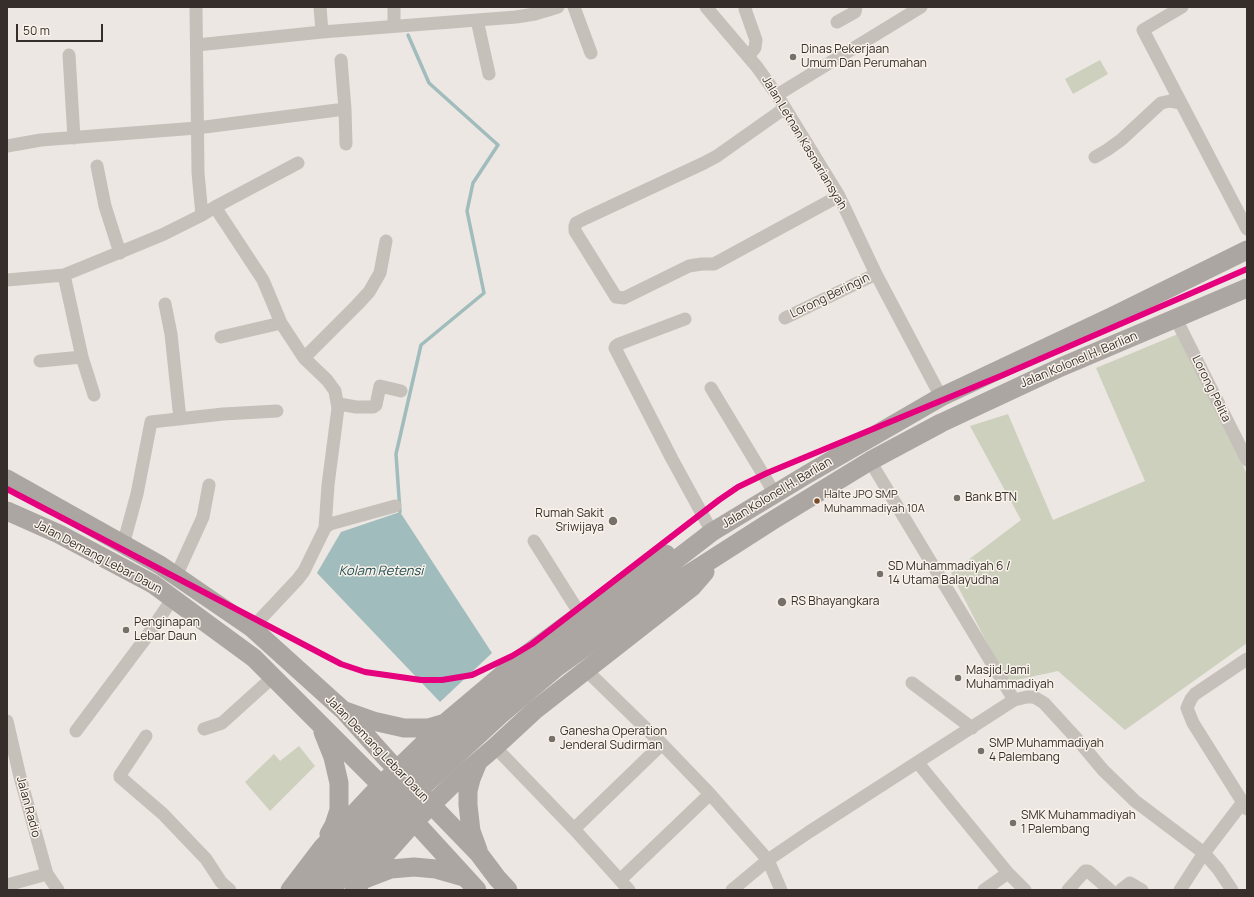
<!DOCTYPE html>
<style>
body{margin:0}
#map{position:relative;width:1254px;height:897px;overflow:hidden;background:#ece7e2;font-family:Manrope,sans-serif}
canvas{display:block}
.frame{position:absolute;inset:0;border:8px solid #362e2a;pointer-events:none}
.scale{position:absolute;left:16px;top:24px;width:87px;height:18px;box-sizing:border-box;border:2px solid #362e2a;border-top:0;padding-left:5px;font-size:12px;line-height:14px;white-space:nowrap;color:#362e2a;-webkit-text-stroke:3px #f8f2ea;paint-order:stroke}
</style>
<div id="map">
<canvas width="1254" height="897"></canvas>
<div class="frame"></div>
<div class="scale">50 m</div>
</div>
<script>
const ctx = document.querySelector('canvas').getContext('2d');
ctx.lineJoin = 'round';
function fill(path, color) { ctx.fillStyle = color; ctx.fill(path, 'evenodd'); }
const shape = rows => new Path2D(rows.map(r => 'M' + r).join(''));
function stroke(path, color, width, dash) { ctx.strokeStyle = color; ctx.lineWidth = width; ctx.lineCap = dash ? 'butt' : 'round'; ctx.setLineDash(dash || []); ctx.stroke(path); }
function drawText(font, color, halo, rows, align = 'center') {
  ctx.font = font + ' Manrope,sans-serif'; ctx.lineWidth = 3; ctx.setLineDash([]); ctx.textBaseline = 'middle'; ctx.strokeStyle = halo; ctx.fillStyle = color; for (const [text, x, y, turn = 0] of rows) {
    ctx.save(); ctx.translate(x, y); ctx.rotate((+turn || 0) * Math.PI / 180); ctx.textAlign = isNaN(turn) ? turn : align; if (halo) ctx.strokeText(text, 0, 0); ctx.fillText(text, 0, 0); ctx.restore();
  }
}
fill(shape([
 [1100,60,1108,74,1073,94,1065,79],
 [1178,334,1247,474,1247,643,1125,730,1058,671,1007,682,951,573,1021,520,970,426,1008,414,1053,520,1145,481,1096,368],
 [299,746,315,766,270,811,245,782,274,754,280,761]
]), '#cdd0bd');
fill(shape([
 [400,512,492,653,440,702,317,573,341,532]
]), '#a0bcbc');
stroke(shape([
 [400,512,396,454,421,345,484,293,467,211,473,183,498,145,429,83,408,35]
]), '#a0bcbc', 3.5);
stroke(shape([
 [196,7,198,173,202,215],
 [320,7,322,32],
 [394,7,394,26],
 [574,7,591,53],
 [706,7,757,67,777,95,839,196,876,274,941,397],
 [746,7,745,9,756,40,755,48,748,56],
 [1182,7,1143,30,1247,229],
 [477,20,489,74],
 [837,22,855,12,856,7],
 [197,45,322,32,516,17,535,14,558,7],
 [69,55,74,138],
 [777,95,921,7],
 [785,108,717,156,704,163,586,218,576,223,575,226,575,231,616,297,624,298,689,266,702,264,714,264,839,196],
 [345,109,346,144],
 [7,146,41,140,197,128,345,109,341,60],
 [1095,157,1107,150,1121,140,1161,103,1170,101,1181,103],
 [97,166,105,206,120,253],
 [215,207,263,280,281,323,304,358,327,380,335,391,338,408,328,485,325,528],
 [64,275,82,357,94,395],
 [7,280,64,275,140,244,164,234,202,215,215,207,298,163],
 [165,304,171,334,180,419],
 [785,318,876,274],
 [685,319,619,344,616,346,615,348,672,459,712,532],
 [1176,319,1247,460],
 [221,337,281,323],
 [304,358,357,305,369,292,380,273,386,241],
 [40,361,82,357],
 [711,388,775,494],
 [339,404,356,407,373,407,376,405,380,386,401,391],
 [870,461,1014,700],
 [534,541,580,614],
 [123,545,137,494,151,422,223,414,277,411],
 [176,576,203,517,209,485],
 [252,628,298,579,304,571,325,528,330,524,395,506],
 [1247,659,1195,694,1191,699,1187,708,1193,723,1247,809],
 [586,670,662,744,710,794,768,860,781,890],
 [912,683,972,728],
 [7,721,20,777,47,874,58,890],
 [204,729,222,723,273,677],
 [76,731,145,639,173,598],
 [146,736,120,775,120,777,163,814,206,859,221,882,230,890],
 [495,747,574,829,629,890],
 [918,763,1008,873,1025,890],
 [574,829,662,744],
 [620,880,710,794],
 [7,885,47,874],
 [732,890,768,860,809,832,1014,700,1027,697,1034,697,1044,703,1077,739,1103,770,1135,801,1204,853,1218,869,1232,890],
 [984,890,1008,873],
 [1068,890,1085,871,1088,871,1110,890],
 [1121,890,1130,883,1142,890],
 [1180,890,1204,853,1243,802]
]), '#c6c0bb', 13);
stroke(shape([
 [7,479,160,565,252,628,344,711,387,759,479,854,497,878,508,890],
 [7,511,59,534,153,584,254,658,381,785,477,890],
 [656,575,712,532,806,475,941,397,1113,316,1247,250],
 [667,588,770,522,870,461,941,423,1061,367,1247,288],
 [345,711,373,721,404,728,428,728,445,723],
 [323,732,333,757,339,783,339,810,334,825,329,834],
 [478,850,471,831,468,805,468,791,471,779,478,762],
 [365,879,391,869,414,867,436,869,464,877],
 [290,890,322,848,381,785,445,723,522,658,626,581,666,554],
 [354,890,414,822,460,777,495,747,535,710,692,587,705,572]
]), '#aba6a1', 19);
stroke(shape([
 [307,890,356,833,397,789,435,751,477,712,555,648,656,575],
 [330,890,422,787,500,715,557,667,667,588]
]), '#aba6a1', 19);
stroke(shape([
 [7,489,341,664,365,672,421,680,442,680,472,675,512,656,532,644,719,500,738,487,767,473,1003,375,1247,269]
]), '#e5007d', 6);
for (const [x, y, r, color] of [
 [793,57,4,"#766f6a"],
 [957,498,4,"#766f6a"],
 [817,501,3.5,"#7a4b2a"],
 [613,521,5,"#766f6a"],
 [880,574,4,"#766f6a"],
 [782,602,5,"#766f6a"],
 [126,630,4,"#766f6a"],
 [958,678,4,"#766f6a"],
 [552,739,4,"#766f6a"],
 [981,751,4,"#766f6a"],
 [1013,823,4,"#766f6a"]
]) { const dot = new Path2D(); dot.arc(x, y, r, 0, 2 * Math.PI); ctx.fillStyle = color; ctx.fill(dot); stroke(dot, '#f8f2ea', 1.5); }
drawText('11px', '#362e2a', '#f8f2ea', [
 ["Halte JPO SMP",824,495],
 ["Muhammadiyah 10A",824,509]
], 'left');
drawText('12px', '#362e2a', '#f8f2ea', [
 ["Dinas Pekerjaan",801,50],
 ["Umum Dan Perumahan",801,64],
 ["Bank BTN",965,498],
 ["Rumah Sakit",604,514,"right"],
 ["Sriwijaya",604,528,"right"],
 ["SD Muhammadiyah 6 /",888,567],
 ["14 Utama Balayudha",888,581],
 ["RS Bhayangkara",791,602],
 ["Penginapan",134,623],
 ["Lebar Daun",134,637],
 ["Masjid Jami",966,671],
 ["Muhammadiyah",966,685],
 ["Ganesha Operation",560,732],
 ["Jenderal Sudirman",560,746],
 ["SMP Muhammadiyah",989,744],
 ["4 Palembang",989,758],
 ["SMK Muhammadiyah",1021,816],
 ["1 Palembang",1021,830]
], 'left');
drawText('12px', '#362e2a', '#f8f2ea', [
 ["Jalan Letnan Kasnariansyah",804,143,59],
 ["Lorong Beringin",830,296,-26],
 ["Jalan Kolonel H. Barlian",1079,360,-23],
 ["Lorong Pelita",1211,389,64],
 ["Jalan Kolonel H. Barlian",777,493,-31],
 ["Jalan Demang Lebar Daun",98,557,28],
 ["Jalan Demang Lebar Daun",377,749,46],
 ["Jalan Radio",28,807,75]
]);
drawText('italic 13px', '#235054', '#f8f2ea', [
 ["Kolam Retensi",381,571]
]);
</script>
